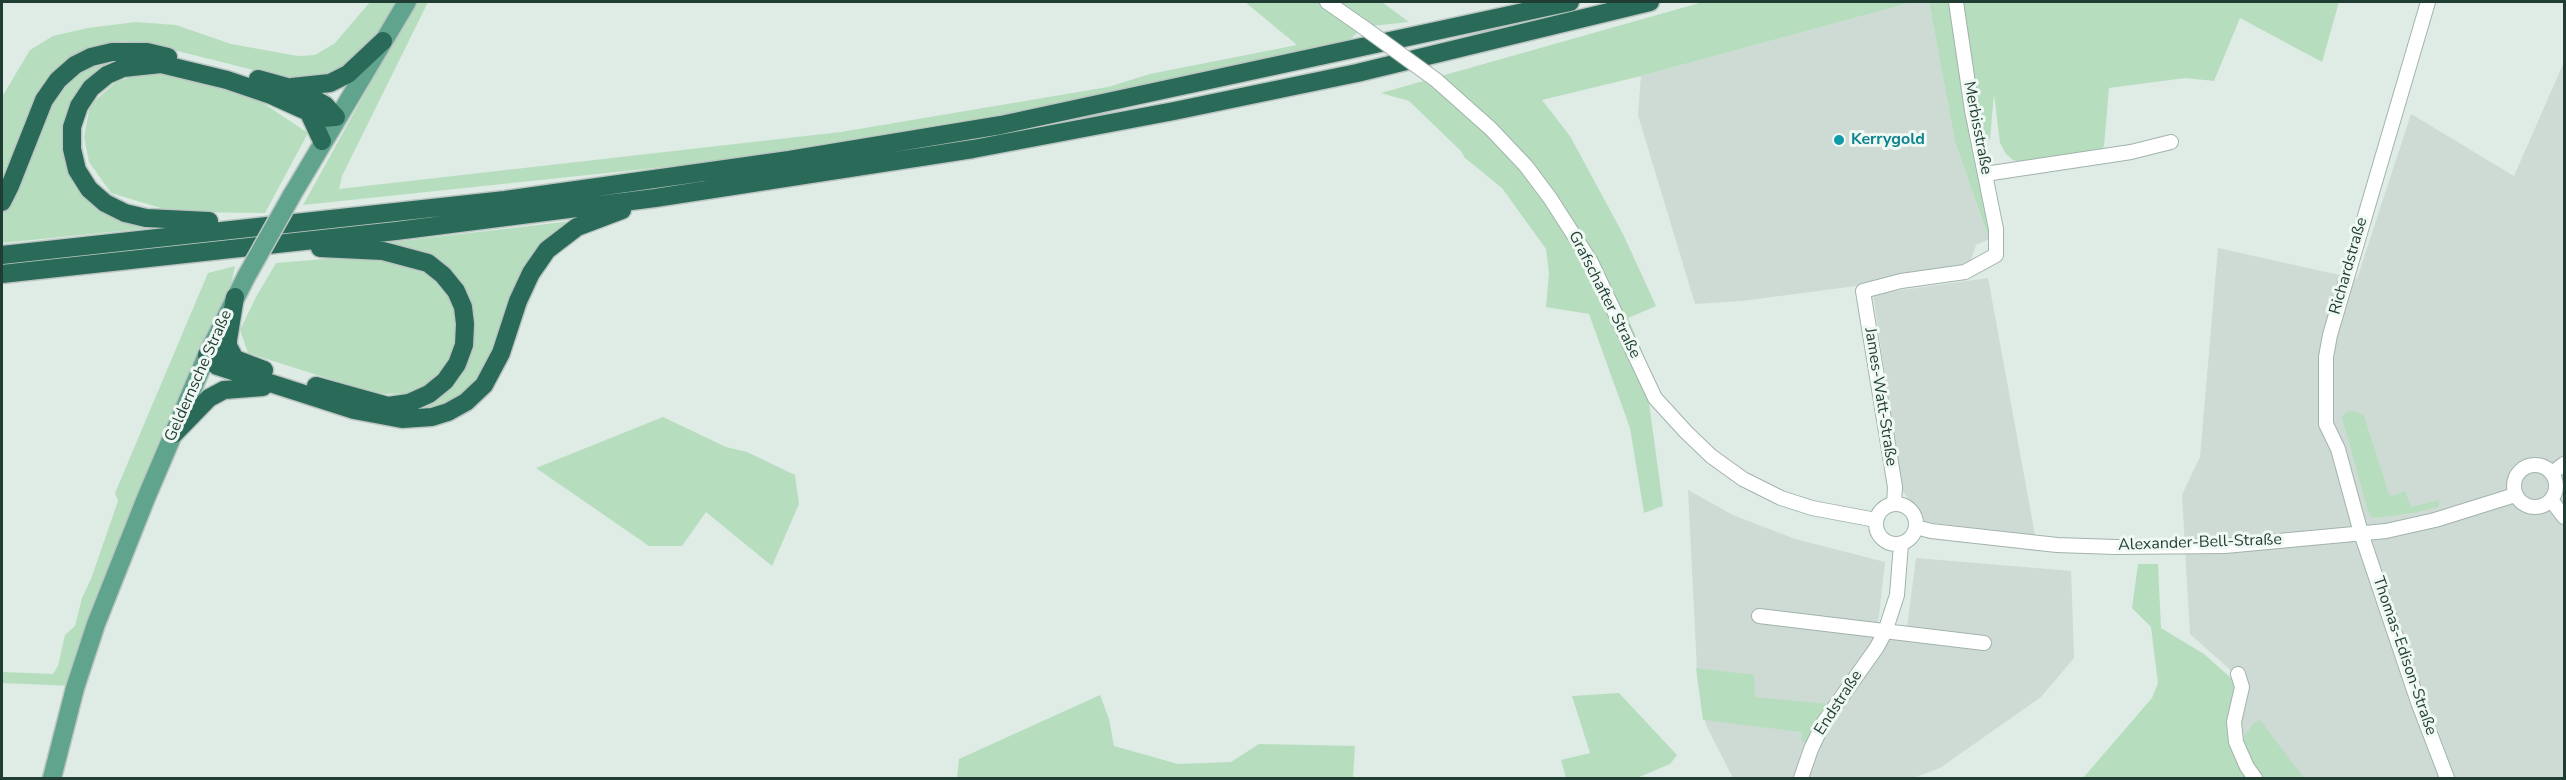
<!DOCTYPE html>
<meta charset="utf-8">
<style>
body{margin:0}
#map{position:relative;width:2566px;height:780px;overflow:hidden;background:#dfebe5;font-family:"Nunito Sans",sans-serif}
canvas{display:block}
.frame{position:absolute;inset:0;border:3px solid #1f3d32;pointer-events:none}
</style>
<div id="map">
<canvas width="2566" height="780"></canvas>
<div class="frame"></div>
</div>
<script>
const ctx = document.querySelector('canvas').getContext('2d');
ctx.lineJoin = 'round';
function fill(path, color) { ctx.fillStyle = color; ctx.fill(path, 'evenodd'); }
const shape = rows => new Path2D(rows.map(r => 'M' + r).join(''));
function stroke(path, color, width, dash) { ctx.strokeStyle = color; ctx.lineWidth = width; ctx.lineCap = dash ? 'butt' : 'round'; ctx.setLineDash(dash || []); ctx.stroke(path); }
function drawText(font, color, halo, rows, align = 'center') {
  ctx.font = font + ' "Nunito Sans",sans-serif'; ctx.lineWidth = 6; ctx.setLineDash([]); ctx.textBaseline = 'middle'; ctx.strokeStyle = halo; ctx.fillStyle = color; for (const [text, x, y, turn = 0] of rows) {
    ctx.save(); ctx.translate(x, y); ctx.rotate((+turn || 0) * Math.PI / 180); ctx.textAlign = isNaN(turn) ? turn : align; if (halo) ctx.strokeText(text, 0, 0); ctx.fillText(text, 0, 0); ctx.restore();
  }
}
fill(shape([
 [1913,2,1929,2,1955,142,1989,239,1976,245,1969,265,1863,285,1742,301,1695,304,1638,115,1641,76],
 [2564,62,2564,778,2255,778,2227,721,2235,674,2190,634,2182,495,2200,457,2218,248,2357,279,2411,114,2514,176],
 [1988,278,2035,535,1925,522,1902,490,1873,294],
 [1688,490,1733,515,1795,539,1885,562,1878,624,1907,627,1916,558,2071,571,2074,658,2041,697,1940,768,1913,778,1733,778,1706,725,1697,670]
]), '#cddbd4');
fill(shape([
 [370,2,428,2,342,176,339,189,841,132,1108,87,1150,74,1297,45,1245,2,1382,2,1409,22,1363,27,1336,53,1161,94,788,154,303,205,382,62,367,45,338,74,311,80,285,78,154,45,124,41,94,46,66,60,45,82,28,114,2,179,2,97,30,50,53,36,88,28,136,22,176,25,231,44,298,56,315,55,335,43],
 [1703,2,1913,2,1641,76,1542,100,1570,136,1623,234,1656,306,1628,318,1642,351,1663,506,1644,513,1630,428,1589,314,1546,307,1549,273,1546,249,1502,188,1465,158,1461,151,1409,101,1381,93],
 [1929,2,2339,2,2322,62,2240,18,2214,81,2185,78,2109,88,2104,146,2101,151,2020,162,2013,160,2006,154,2000,143,1994,94,1990,139,1984,144,1993,225,1989,239,1955,142],
 [129,55,74,103,79,186,181,225,2,243,2,214,46,105,76,70],
 [149,71,200,79,260,101,308,133,265,213,174,212,111,193,89,162,84,137,90,105,116,82],
 [580,220,510,314,479,382,457,402,432,412,405,414,434,400,455,385,468,363,474,340,473,313,467,293,453,273,438,260,422,252,385,243],
 [325,259,391,259,434,277,447,291,457,310,454,354,434,382,415,393,385,394,361,389,248,353,240,330,256,297,276,263],
 [235,266,229,294,74,686,2,683,2,672,53,674,58,666,65,635,75,626,82,598,91,579,118,501,115,493,208,273],
 [2348,411,2358,412,2364,416,2389,494,2392,496,2405,491,2411,507,2440,500,2438,507,2413,513,2372,518,2368,511,2342,417],
 [663,417,726,447,747,452,795,475,799,504,772,566,706,512,682,546,649,546,536,468],
 [2138,564,2158,564,2161,628,2204,654,2231,678,2238,688,2231,715,2252,778,2083,778,2152,698,2158,683,2151,627,2132,608],
 [1696,668,1754,675,1755,697,1828,704,1807,742,1801,741,1802,732,1703,720],
 [1619,693,1677,755,1670,764,1637,778,1566,778,1561,760,1590,753,1572,696],
 [1100,695,1109,719,1114,746,1178,764,1231,762,1259,744,1355,746,1353,778,957,778,959,759],
 [2260,720,2304,778,2263,778,2247,757,2242,745,2244,737,2253,724]
]), '#b6debe');
const minor = shape([
 [1327,2,1363,27],
 [2428,2,2330,335,2326,357,2326,424,2338,449,2361,533,2418,702,2447,778],
 [1436,80,1491,129,1526,166,1550,198,1591,262,1655,398,1686,432,1711,456,1743,479,1781,498,1812,508,1876,520],
 [1985,174,2131,152,2171,142],
 '2514 486a21 21 0 1 1 42 0a21 21 0 1 1-42 0Z',
 [2552,473,2564,464],
 [2551,500,2564,517],
 '1876 524a20 20 0 1 1 40 0a20 20 0 1 1-40 0Z',
 [1894,504,1895,487,1863,291,1901,281,1965,272,1996,255,1996,229,1972,110,1956,2],
 [1916,527,1931,531,2057,545,2115,547,2225,546,2386,531,2435,520,2515,495],
 [1759,616,1984,643],
 [2238,674,2242,687,2234,722,2236,742,2247,767,2255,778],
 [1801,778,1811,749,1824,722,1877,647,1885,632,1897,595,1901,544]
]);
const major = shape([
 [292,195,407,2],
 [52,778,75,688,96,624,146,498,207,355,246,277]
]);
const highway = shape([
 [258,79,287,87,307,95,325,105,336,117],
 [292,87,330,83,348,74,383,41],
 [309,113,322,141],
 [2,202,10,186,44,100,58,80,75,65,91,57,112,52,147,52,168,57],
 [209,221,146,218,125,213,105,203,89,189,77,170,72,149,72,127,79,106,91,88,107,75,123,68,161,64,227,80,271,95,322,118,336,117],
 [2,255,505,200,789,160,1001,125,1570,2],
 [2,274,396,231,655,198,973,149,1174,111,1357,73,1650,2],
 [207,355,217,366,354,410,402,419,432,417,448,412,466,402,484,385,501,353,518,301,531,273,547,250,577,227,622,210],
 [210,355,235,359,264,370],
 [235,359,228,346,228,340,235,297],
 [316,386,388,406,409,403,429,394,445,381,457,364,464,345,465,324,463,307,456,291,443,275,428,263,383,251,320,248],
 [174,434,209,398,224,390,263,387]
]);
stroke(minor, '#a2b3ac', 16);
stroke(major, '#bcc5c2', 21);
stroke(highway, '#bcc5c2', 21);
stroke(minor, '#fff', 14);
stroke(major, '#60a48e', 18);
stroke(highway, '#296b58', 18);
const minorBridge = shape([
 [1363,27,1436,80]
]);
const majorBridge = shape([
 [246,277,292,195]
]);
stroke(minorBridge, '#a2b3ac', 16, []);
stroke(majorBridge, '#bcc5c2', 21, []);
stroke(minorBridge, '#fff', 14);
stroke(majorBridge, '#60a48e', 18);
for (const [x, y, r, color] of [
 [1839,140,6,"#0f9aa8"]
]) { const dot = new Path2D(); dot.arc(x, y, r, 0, 2 * Math.PI); ctx.fillStyle = color; ctx.fill(dot); stroke(dot, '#f0f8f3', 2); }
drawText('16px', '#1f3d32', '#f0f8f3', [
 ["Merbisstraße",1977,128,79],
 ["Richardstraße",2349,266,-74],
 ["Grafschafter Straße",1604,295,63],
 ["Geldernsche Straße",199,376,-66],
 ["James-Watt-Straße",1880,397,81],
 ["Alexander-Bell-Straße",2200,543,-2],
 ["Thomas-Edison-Straße",2404,656,71],
 ["Endstraße",1839,703,-57]
]);
drawText('bold 16px', '#0d838f', '#f0f8f3', [
 ["Kerrygold",1851,140]
], 'left');
</script>
